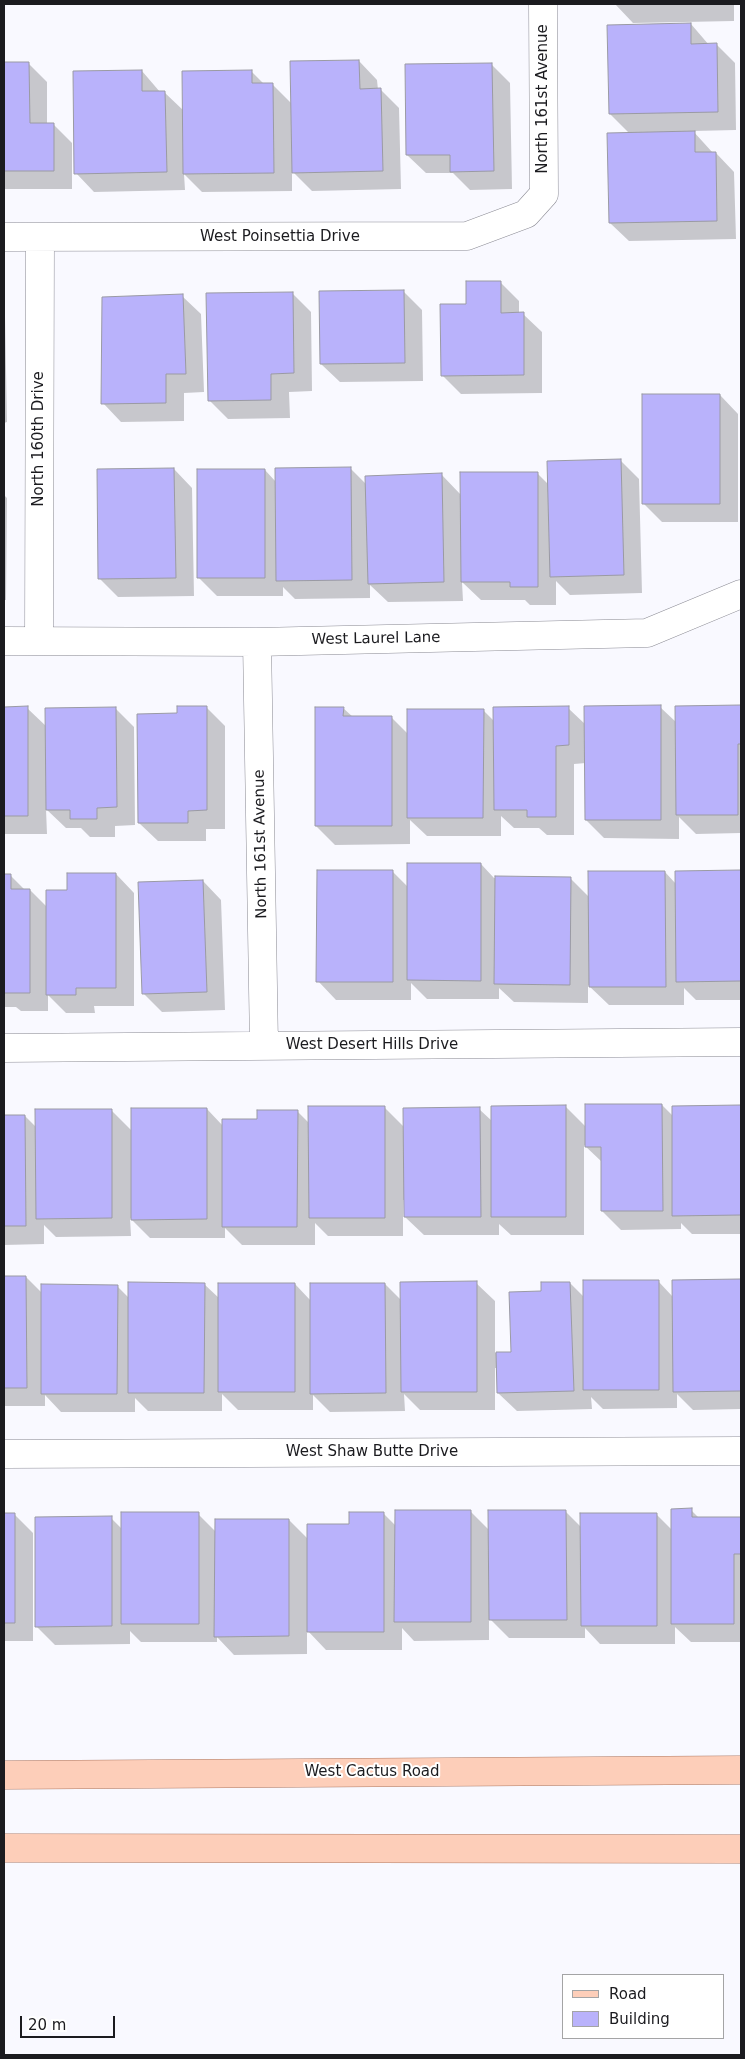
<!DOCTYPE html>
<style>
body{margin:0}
#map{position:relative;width:745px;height:2059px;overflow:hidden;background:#f9f9ff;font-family:"DejaVu Sans",sans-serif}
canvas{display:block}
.frame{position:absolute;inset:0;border:5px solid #1b1b1f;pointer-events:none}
.legend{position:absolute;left:562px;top:1974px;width:162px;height:65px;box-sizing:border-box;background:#fff;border:1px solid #a4a4a5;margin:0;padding:6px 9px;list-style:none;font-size:15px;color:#1b1b1f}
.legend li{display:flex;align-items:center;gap:10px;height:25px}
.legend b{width:25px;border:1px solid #a4a4a5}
.scale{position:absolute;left:20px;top:2016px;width:95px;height:22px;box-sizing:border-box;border:2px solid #1b1b1f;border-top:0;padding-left:6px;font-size:15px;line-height:18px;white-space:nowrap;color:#1b1b1f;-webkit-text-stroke:4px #fff;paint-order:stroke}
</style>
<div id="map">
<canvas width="745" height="2059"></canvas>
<div class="frame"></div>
<ul class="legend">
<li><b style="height:6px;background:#fdceb9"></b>Road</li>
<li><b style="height:14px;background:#b9b2fb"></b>Building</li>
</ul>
<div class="scale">20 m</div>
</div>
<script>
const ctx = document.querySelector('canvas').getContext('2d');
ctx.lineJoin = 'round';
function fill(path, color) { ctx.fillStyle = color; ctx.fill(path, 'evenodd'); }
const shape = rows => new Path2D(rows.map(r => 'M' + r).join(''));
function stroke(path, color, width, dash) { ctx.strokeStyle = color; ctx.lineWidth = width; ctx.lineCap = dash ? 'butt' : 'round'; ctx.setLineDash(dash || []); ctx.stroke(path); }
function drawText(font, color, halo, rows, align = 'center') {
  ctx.font = font + ' "DejaVu Sans",sans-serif'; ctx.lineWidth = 4; ctx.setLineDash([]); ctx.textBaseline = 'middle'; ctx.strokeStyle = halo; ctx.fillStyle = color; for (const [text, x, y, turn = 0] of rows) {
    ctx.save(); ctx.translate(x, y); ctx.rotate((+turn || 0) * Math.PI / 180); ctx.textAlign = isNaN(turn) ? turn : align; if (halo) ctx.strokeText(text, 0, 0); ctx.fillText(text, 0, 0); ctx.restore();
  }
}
fill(shape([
 [615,4,734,4,734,21,633,23],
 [691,24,709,45,716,44,735,63,736,130,693,131,713,153,716,153,734,172,736,239,629,241,610,223,630,134,610,114],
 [359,61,377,80,378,90,381,90,399,108,401,189,312,191,292,171,292,191,202,192,184,174,185,190,94,192,76,173,142,71,160,92,164,92,184,111,251,71,264,84,272,84,292,104],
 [4,63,28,63,47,82,47,124,53,124,72,143,72,189,4,189],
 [491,64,510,83,512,189,470,190,453,173,426,173,407,155],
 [501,283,519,301,519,314,523,314,542,332,542,393,461,394,442,375,467,305],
 [403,291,422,310,423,381,340,382,321,364],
 [293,294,311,312,312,391,289,392,290,418,228,419,209,400],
 [182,296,201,314,204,392,184,393,184,421,121,422,103,403],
 [4,314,5,316,7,422,4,423],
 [720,395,738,414,738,522,662,522,643,503],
 [620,460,639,479,642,593,570,595,556,581,556,605,530,605,525,600,481,600,462,582,463,601,388,602,370,585,370,598,295,599,283,587,283,596,217,596,198,577,265,470,276,482,351,469,366,484,441,474,461,495,537,473,549,485],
 [174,469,192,488,194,596,118,597,99,578],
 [4,495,7,498,6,600,4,600],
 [206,707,225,726,225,829,206,829,206,841,158,841,139,823,178,714],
 [660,707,677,723,677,707,741,707,741,833,696,834,679,817,679,839,604,838,586,820,586,763,574,764,574,835,547,835,539,828,514,828,501,816,501,836,427,836,410,820,410,844,335,845,316,826,343,708,353,717,391,717,408,734,483,710,495,722,568,708,586,725],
 [4,708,27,708,47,727,116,709,134,727,135,825,115,826,115,837,90,837,81,828,66,828,46,809,47,834,4,834],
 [481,864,494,878,570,878,590,898,665,872,676,884,676,872,741,872,741,1000,696,1000,684,988,684,1005,609,1005,588,985,588,1003,514,1002,499,988,499,999,427,999,411,983,411,1000,336,1000,318,981,393,872,408,887],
 [116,874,134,893,134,1006,94,1006,95,1013,66,1013,48,995,48,1011,21,1011,16,1007,4,1007,4,876,11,876,25,890,30,890,47,907,68,891],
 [203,881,221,900,225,1010,162,1012,143,993],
 [662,1105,673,1116,673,1107,741,1106,741,1234,692,1234,681,1223,681,1229,621,1230,602,1211,602,1162,584,1145,584,1235,511,1235,499,1224,499,1235,424,1235,405,1217,405,1200,403,1200,403,1236,328,1236,315,1223,315,1245,242,1245,225,1228,225,1238,150,1238,130,1218,131,1236,56,1237,44,1225,44,1244,4,1245,4,1116,25,1116,37,1128,111,1110,132,1131,207,1109,223,1126,258,1120,297,1111,310,1124,384,1107,405,1128,479,1109,492,1121,566,1107,586,1127],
 [4,1277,26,1277,43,1294,117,1286,129,1298,204,1284,220,1299,295,1284,311,1301,385,1284,402,1301,476,1283,495,1301,495,1353,512,1353,543,1293,570,1283,585,1298,658,1281,673,1297,673,1281,741,1281,741,1409,693,1410,677,1394,677,1408,603,1409,591,1397,592,1409,517,1411,498,1393,497,1368,495,1368,495,1410,420,1410,404,1394,405,1411,330,1412,313,1395,313,1410,238,1410,222,1394,222,1411,148,1411,135,1398,135,1412,61,1412,45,1395,45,1406,4,1406],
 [691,1510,700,1519,741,1519,741,1642,691,1642,675,1627,675,1644,600,1644,585,1628,585,1638,509,1638,489,1618,489,1640,414,1641,402,1628,402,1650,326,1650,307,1630,307,1654,234,1655,217,1637,217,1642,141,1642,130,1631,130,1644,55,1645,36,1626,111,1518,122,1529,198,1514,216,1532,289,1520,308,1539,383,1513,396,1526,470,1511,490,1531,565,1511,581,1527,656,1514,672,1530],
 [4,1515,15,1515,33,1533,33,1641,4,1641]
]), '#0003');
const building = shape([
 [691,23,691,44,717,43,718,112,609,114,607,25,691,23],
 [359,60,360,89,381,88,383,171,292,173,290,61,359,60],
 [4,62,29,62,30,123,54,123,54,171,4,171,4,62],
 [492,63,494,171,450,172,450,155,406,155,405,64,492,63],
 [142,70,142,91,165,91,167,172,74,174,73,71,142,70],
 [252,70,252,83,273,83,274,173,183,174,182,71,252,70],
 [695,131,695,152,716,152,717,221,609,223,607,133,695,131],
 [466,281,501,281,501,313,524,312,524,375,441,376,440,304,466,304,466,281],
 [404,290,405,363,320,364,319,291,404,290],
 [293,292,294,373,271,374,271,400,208,401,206,293,293,292],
 [183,294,186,374,166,374,166,403,101,404,102,297,183,294],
 [642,394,720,394,720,504,642,504,642,394],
 [621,459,624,575,550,577,547,461,621,459],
 [351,467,352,580,276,581,275,468,351,467],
 [174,468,176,578,98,579,97,469,174,468],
 [197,469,265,469,265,578,197,578,197,469],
 [460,472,538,472,538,587,510,587,510,582,461,582,460,472],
 [442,473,444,582,368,584,365,476,442,473],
 [661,705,661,820,585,820,584,706,661,705],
 [741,705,741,744,738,744,738,815,676,815,675,706,741,705],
 [28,706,28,816,4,816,4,707,28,706],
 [177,706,207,706,207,810,188,811,188,823,138,823,137,714,177,713,177,706],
 [569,706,569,745,556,746,556,817,527,817,527,810,494,810,493,707,569,706],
 [116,707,117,807,97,808,97,819,70,819,70,810,46,810,45,708,116,707],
 [315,707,344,707,343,716,392,716,392,826,315,826,315,707],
 [407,709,484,709,483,818,407,818,407,709],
 [407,863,481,863,481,981,407,980,407,863],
 [317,870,393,870,393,982,316,982,317,870],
 [741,870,741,981,676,982,675,871,741,870],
 [588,871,665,871,666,987,589,987,588,871],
 [67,873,116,873,116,988,76,988,76,995,46,995,46,890,67,890,67,873],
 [4,874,11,874,11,889,30,889,30,993,4,993,4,874],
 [495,876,571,877,570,985,494,984,495,876],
 [203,880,207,992,142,994,138,882,203,880],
 [585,1104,662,1104,663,1211,601,1211,601,1147,585,1147,585,1104],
 [566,1105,566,1217,491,1217,491,1106,566,1105],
 [741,1105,741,1215,672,1216,672,1106,741,1105],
 [308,1106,385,1106,385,1218,309,1218,308,1106],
 [480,1107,481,1217,404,1217,403,1108,480,1107],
 [131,1108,207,1108,207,1219,131,1220,131,1108],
 [35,1109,112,1109,112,1218,36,1219,35,1109],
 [257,1110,298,1110,297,1227,222,1227,222,1119,257,1119,257,1110],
 [4,1115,25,1115,26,1226,4,1226,4,1115],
 [4,1276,26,1276,27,1388,4,1388,4,1276],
 [741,1279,741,1391,673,1392,672,1280,741,1279],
 [583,1280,659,1280,659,1390,583,1390,583,1280],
 [477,1281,477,1392,401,1392,400,1282,477,1281],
 [128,1282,205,1283,204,1393,128,1393,128,1282],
 [541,1282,570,1282,574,1391,497,1393,496,1352,511,1352,509,1292,541,1291,541,1282],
 [218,1283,295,1283,295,1392,218,1392,218,1283],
 [310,1283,385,1283,386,1393,310,1394,310,1283],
 [41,1284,118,1285,117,1394,41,1394,41,1284],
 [692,1508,692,1517,741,1517,741,1554,734,1554,734,1624,671,1624,671,1509,692,1508],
 [395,1510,471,1510,471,1622,394,1622,395,1510],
 [488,1510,566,1510,567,1620,489,1620,488,1510],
 [121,1512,199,1512,199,1624,121,1624,121,1512],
 [349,1512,384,1512,384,1632,307,1632,307,1524,349,1524,349,1512],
 [4,1513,15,1513,15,1623,4,1623,4,1513],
 [580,1513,657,1513,657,1626,581,1626,580,1513],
 [112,1516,112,1626,35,1627,35,1517,112,1516],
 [215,1519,289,1519,289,1636,214,1637,215,1519]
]);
fill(building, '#b9b2fb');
stroke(building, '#9a9aa3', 1);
const minor = shape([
 [4,237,467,236,526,214,544,194,543,4],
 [4,641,257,642,647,633,741,594],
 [39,641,40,237],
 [257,642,264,1045],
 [4,1048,741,1042],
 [4,1454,741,1451]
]);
const major = shape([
 [4,1775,741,1770],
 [4,1848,741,1849]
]);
stroke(minor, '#8b8b94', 29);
stroke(major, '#ad7a65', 29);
stroke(minor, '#fff', 28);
stroke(major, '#fdceb9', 28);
drawText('15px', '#1b1b1f', '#fff', [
 ["North 161st Avenue",543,99,-90],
 ["West Poinsettia Drive",280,237],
 ["North 160th Drive",39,439,-90],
 ["West Laurel Lane",376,639,-1],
 ["North 161st Avenue",261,844,-91],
 ["West Desert Hills Drive",372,1045],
 ["West Shaw Butte Drive",372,1452],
 ["West Cactus Road",372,1772]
]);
</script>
